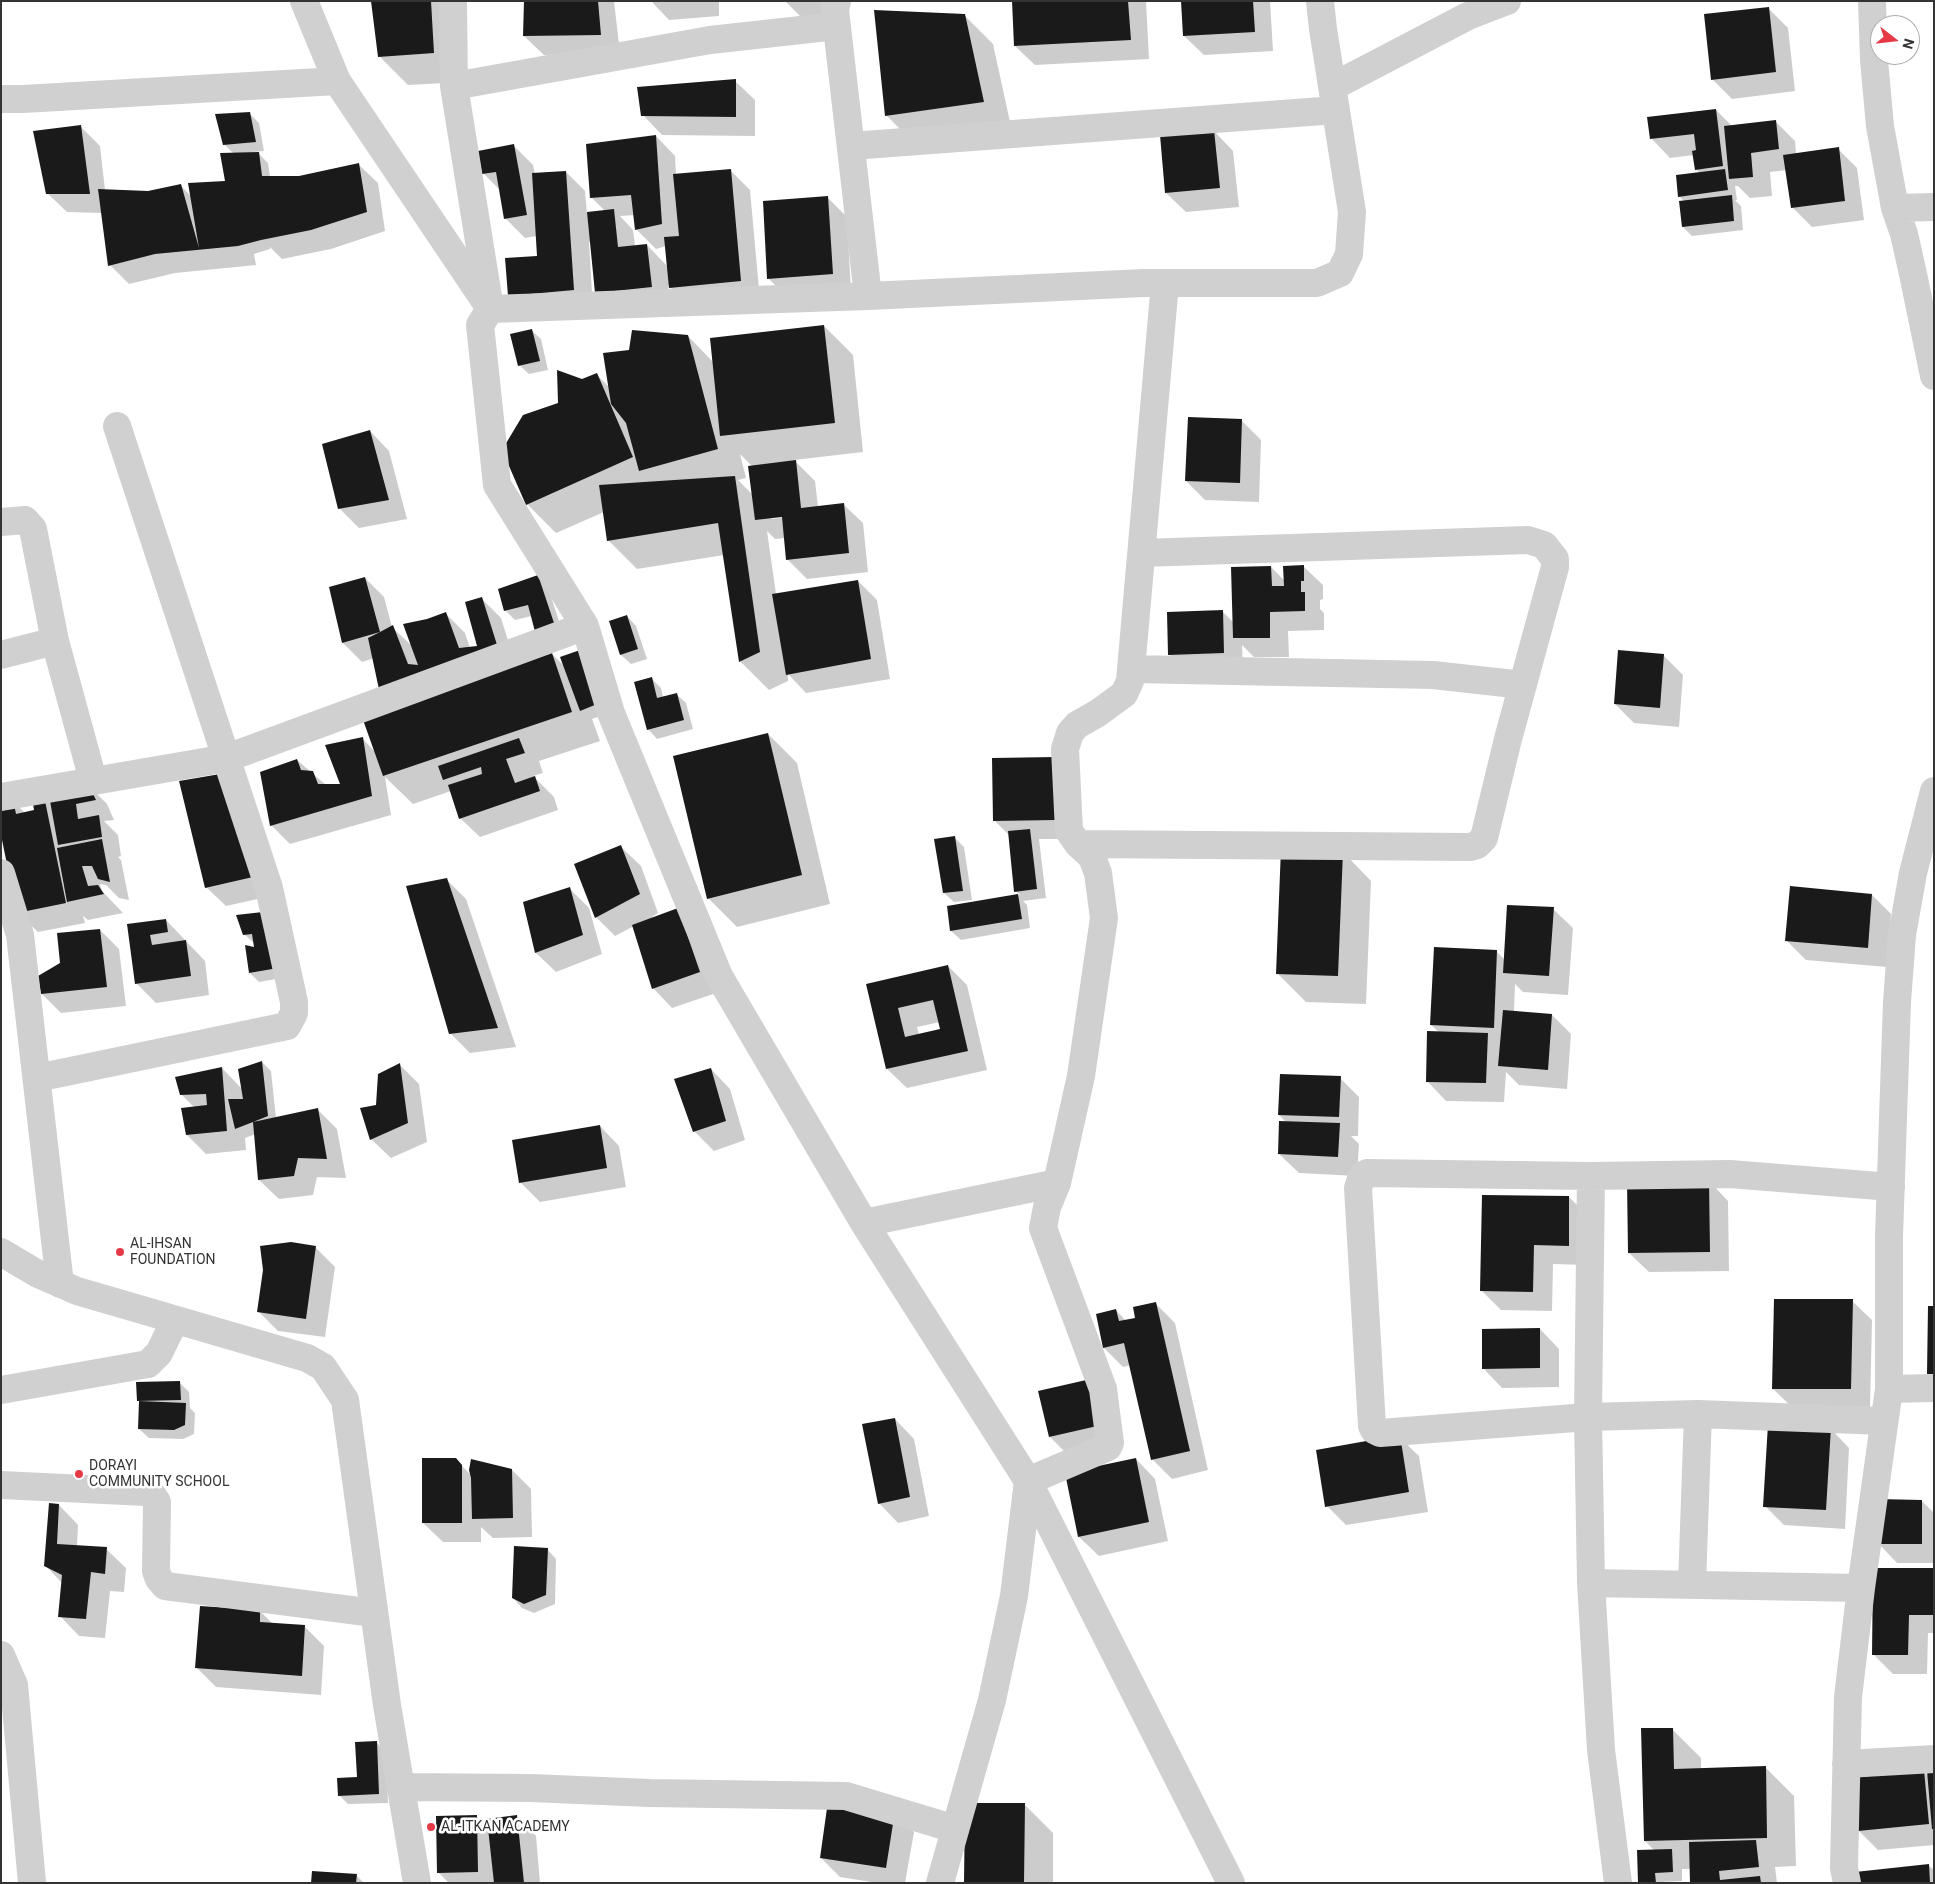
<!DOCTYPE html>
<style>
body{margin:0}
#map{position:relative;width:1935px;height:1884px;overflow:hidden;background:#fff;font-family:Roboto,sans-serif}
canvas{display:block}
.frame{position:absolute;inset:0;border:2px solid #333;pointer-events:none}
.north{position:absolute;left:1870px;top:15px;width:50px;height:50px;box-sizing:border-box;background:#fff;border:1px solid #adadad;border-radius:50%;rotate:106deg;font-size:14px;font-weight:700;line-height:20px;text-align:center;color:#333}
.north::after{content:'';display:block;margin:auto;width:18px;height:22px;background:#e63946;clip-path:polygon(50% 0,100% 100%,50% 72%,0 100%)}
</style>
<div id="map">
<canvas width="1935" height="1884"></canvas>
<div class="frame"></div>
<div class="north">N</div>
</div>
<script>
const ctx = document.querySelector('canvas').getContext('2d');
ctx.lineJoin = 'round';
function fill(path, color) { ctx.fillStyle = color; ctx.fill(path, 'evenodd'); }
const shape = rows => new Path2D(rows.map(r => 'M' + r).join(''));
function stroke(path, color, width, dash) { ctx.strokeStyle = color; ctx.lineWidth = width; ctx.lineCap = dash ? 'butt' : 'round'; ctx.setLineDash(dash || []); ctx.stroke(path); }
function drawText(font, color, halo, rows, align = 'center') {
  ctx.font = font + ' Roboto,sans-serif'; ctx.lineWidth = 5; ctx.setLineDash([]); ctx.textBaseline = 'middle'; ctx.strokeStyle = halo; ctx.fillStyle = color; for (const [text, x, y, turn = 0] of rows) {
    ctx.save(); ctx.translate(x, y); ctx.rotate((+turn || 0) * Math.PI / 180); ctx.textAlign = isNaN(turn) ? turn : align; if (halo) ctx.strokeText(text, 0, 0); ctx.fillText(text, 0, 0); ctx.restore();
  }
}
fill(shape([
 [373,1,457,1,463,82,408,85,379,56],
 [525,1,614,1,620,53,544,55,524,36],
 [651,1,719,1,719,16,669,20],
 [785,1,829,1,829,13,801,17],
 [1013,1,1146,1,1149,59,1035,65,1015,46],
 [1182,1,1270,1,1273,51,1204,55,1184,36],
 [1769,9,1788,28,1795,91,1732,99,1712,79],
 [964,15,993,44,1012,131,915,144,886,115],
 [735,81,755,100,755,136,662,135,643,115],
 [1716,110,1732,126,1776,122,1795,141,1796,154,1838,149,1857,168,1864,220,1812,227,1792,207,1787,170,1770,172,1772,196,1750,198,1738,186,1735,186,1737,200,1735,200,1741,206,1743,230,1692,236,1683,227,1685,202,1679,196,1700,173,1696,169,1694,155,1670,158,1651,138],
 [250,114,259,123,264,151,253,152,253,154,259,154,268,163,270,177,299,177,358,164,378,183,385,231,331,249,282,259,270,247,270,249,254,254,256,265,175,273,129,284,110,265,102,213,67,212,47,193,80,126,100,146,105,190,148,192,181,186,191,196,224,183,234,154,224,144],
 [1214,131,1233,151,1239,207,1186,212,1166,193,1161,137],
 [656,136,675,156,676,175,730,170,750,190,760,300,690,306,668,285,671,306,616,312,591,242,589,242,593,309,528,314,539,257,537,236,525,238,506,219,501,191,483,173,514,146,533,165,535,174,566,172,585,191,587,214,605,211,591,197],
 [635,215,636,229,656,249,666,246,668,267,647,245,635,246,633,230,620,216],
 [827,197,847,217,851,293,788,298,769,279],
 [824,326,853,355,863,452,794,460,815,481,818,507,843,504,863,523,868,572,807,579,788,560,785,538,775,539,767,531,776,594,858,581,877,600,890,679,806,693,788,674,788,681,769,690,740,661,724,555,637,569,608,540,604,512,556,533,527,504,559,404,582,380,596,374,610,388,631,351,688,336,713,362],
 [740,454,752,466,753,495,738,480,746,478],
 [788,515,788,517,771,519,771,517],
 [531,330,541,339,548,370,529,374,519,365],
 [1242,421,1261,440,1259,502,1205,500,1186,481],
 [370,431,389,451,407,519,359,528,339,508],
 [1303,566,1323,585,1323,599,1320,600,1320,609,1324,613,1324,630,1288,631,1289,657,1254,657,1242,645,1243,672,1189,674,1170,655,1222,611,1234,623,1271,567,1285,581],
 [538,576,547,585,564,636,532,616,515,620,506,611,499,590],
 [365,578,384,597,392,627,413,647,427,620,446,614,465,633,470,648,478,647,482,599,501,618,516,666,552,654,611,712,592,719,600,741,539,761,543,773,533,776,554,797,558,810,480,837,460,818,451,791,413,804,385,777,391,815,290,844,271,825,297,760,326,785,341,785,363,739,375,752,396,707,374,658,362,662,343,643],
 [627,616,636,626,647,659,631,664,621,655],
 [1663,655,1683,675,1679,727,1634,723,1615,704],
 [651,678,661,688,663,697,676,694,686,703,693,729,657,739,648,729],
 [768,734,797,763,830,904,737,927,708,898],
 [993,759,1075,839,1039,839,1046,898,1023,901,1027,905,1030,928,961,940,951,931,948,907,1020,895,1016,891,1010,836,994,820],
 [180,782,271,896,226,906,206,887],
 [88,785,107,804,114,820,104,821,118,835,121,856,118,857,121,860,129,900,119,898,106,885,100,884,102,891,123,913,88,920,83,916,85,923,38,932,18,913,12,800,25,813,36,811,43,797,52,805],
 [954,837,964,847,972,900,954,902,944,893],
 [621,847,641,866,658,913,652,917,652,918,678,909,719,992,672,1008,653,988,634,926,615,936,596,917],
 [1343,852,1371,881,1366,1004,1306,1002,1277,973],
 [446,879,466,899,516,1047,470,1053,450,1033],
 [570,889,589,908,602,954,556,972,536,953,524,903],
 [1872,895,1891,914,1887,967,1806,960,1786,940],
 [1553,909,1573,928,1568,995,1523,992,1515,984,1514,1012,1552,1015,1571,1034,1567,1089,1519,1085,1506,1072,1504,1102,1446,1101,1427,1081,1440,1033,1431,1025,1496,951,1505,960],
 [238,916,287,977,259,982,250,973,246,947,255,949,254,943,244,934],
 [166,920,205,961,209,995,156,1003,136,983,128,925],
 [100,930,119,949,126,1006,61,1013,42,994,62,963],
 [948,966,967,985,987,1070,907,1088,887,1069,868,985],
 [940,1022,941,1030,919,1035,917,1027],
 [262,1062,271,1071,276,1118,318,1110,337,1129,346,1178,317,1177,313,1195,279,1199,259,1180,256,1134,245,1138,246,1150,206,1154,187,1135,194,1107,181,1094,222,1068,242,1089],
 [400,1065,419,1084,427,1142,391,1158,371,1139,377,1106],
 [711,1069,730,1089,745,1140,714,1151,694,1131],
 [1340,1078,1359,1097,1358,1136,1351,1136,1359,1144,1357,1176,1299,1173,1279,1154,1287,1123,1279,1115],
 [600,1126,619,1146,626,1187,540,1202,520,1182],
 [1709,1181,1728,1201,1729,1271,1649,1272,1629,1253],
 [1569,1197,1588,1216,1587,1265,1553,1264,1552,1311,1501,1310,1482,1291],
 [315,1247,335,1267,325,1337,278,1331,258,1311],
 [1852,1301,1872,1320,1870,1408,1793,1408,1773,1389],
 [1155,1303,1175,1323,1208,1470,1172,1479,1152,1459,1131,1365,1123,1367,1104,1348,1116,1310,1126,1321,1136,1319],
 [1540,1329,1559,1349,1559,1387,1502,1388,1483,1368],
 [180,1383,189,1392,190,1408,195,1413,194,1434,183,1439,149,1438,139,1429,140,1402,138,1400],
 [1114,1399,1124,1443,1069,1456,1050,1437],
 [895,1419,914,1439,929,1516,898,1523,879,1503],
 [1830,1428,1849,1448,1845,1529,1784,1525,1765,1506],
 [1399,1437,1419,1456,1428,1512,1346,1525,1327,1506],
 [455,1459,471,1475,512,1470,531,1489,532,1537,493,1538,481,1527,481,1542,443,1542,423,1523],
 [1136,1459,1155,1479,1168,1541,1099,1556,1079,1537],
 [1922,1501,1934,1513,1934,1563,1897,1563,1878,1543],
 [59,1505,78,1525,77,1546,106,1549,126,1568,124,1592,110,1591,105,1638,79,1636,60,1616,62,1583,45,1565],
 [547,1549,556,1559,555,1604,534,1613,522,1608,513,1598],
 [1934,1569,1934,1633,1928,1633,1927,1674,1893,1674,1873,1654],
 [260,1611,273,1624,305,1627,324,1646,321,1695,216,1687,196,1667],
 [1672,1729,1701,1758,1701,1769,1765,1767,1794,1796,1796,1866,1775,1867,1777,1883,1691,1883,1691,1869,1682,1869,1682,1881,1639,1883,1655,1851,1645,1841],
 [376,1742,386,1752,388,1803,348,1804,339,1795,358,1778],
 [1924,1771,1928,1776,1934,1772,1934,1845,1878,1850,1859,1831],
 [1024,1804,1053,1833,1053,1883,966,1883],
 [894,1813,914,1832,905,1883,878,1883,840,1877,821,1858],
 [476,1816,490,1830,516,1816,536,1836,540,1883,449,1883,438,1872],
 [1928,1865,1934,1870,1934,1883,1857,1883],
 [356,1875,364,1883,312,1883]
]), '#0003');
fill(shape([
 [371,1,431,1,434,53,378,57],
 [524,1,598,1,601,35,523,36],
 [1012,1,1128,1,1131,40,1014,46],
 [1181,1,1253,1,1255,32,1183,36],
 [1769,7,1776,72,1711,80,1704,14],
 [874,10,965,14,984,102,885,116],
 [736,79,736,117,641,116,637,87],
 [1716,109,1723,166,1695,170,1692,151,1696,150,1694,134,1650,139,1647,117],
 [250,112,256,142,223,145,215,114],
 [1776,120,1779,149,1751,153,1753,177,1729,179,1724,126],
 [81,125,90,194,46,194,33,131],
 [1214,130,1220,188,1165,193,1160,135],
 [656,135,662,224,635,230,631,195,590,198,586,144],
 [514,144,527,215,504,219,496,172,482,174,478,151],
 [1839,147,1845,201,1791,208,1783,155],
 [259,152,262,176,299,176,359,163,367,212,311,230,261,240,238,246,155,254,108,266,98,189,148,191,181,184,199,248,188,183,225,181,220,153],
 [731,169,741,281,669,288,664,237,679,236,673,174],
 [1725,169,1728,190,1678,197,1676,175],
 [566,171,574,290,508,296,505,258,537,256,532,173],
 [1732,195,1734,221,1682,227,1679,201],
 [828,196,833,274,767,279,763,201],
 [614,209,618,247,647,244,652,287,595,293,587,212],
 [824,325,835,423,720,436,710,338],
 [532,329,540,361,518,366,510,334],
 [632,330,688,335,718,449,639,471,626,423,611,404,603,353,629,350],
 [557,370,582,379,597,373,633,457,526,505,502,450,523,415,558,403],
 [1188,417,1242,419,1240,483,1185,481],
 [370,430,389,500,338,509,322,444],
 [796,460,801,508,844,503,849,553,786,560,782,517,755,520,748,466],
 [735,476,760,652,739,662,718,523,607,541,599,485],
 [1304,565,1304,581,1301,581,1301,592,1305,592,1305,611,1270,612,1270,638,1233,638,1231,567,1271,566,1272,586,1284,586,1283,566],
 [538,575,555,626,538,643,528,605,504,611,498,589],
 [365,577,380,632,393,625,408,664,418,665,403,624,427,619,446,612,459,648,477,646,465,602,482,597,498,648,380,694,368,638,380,632,342,643,329,587],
 [858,580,871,659,786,675,772,594],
 [1223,610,1224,653,1168,655,1167,612],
 [627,615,638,649,620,655,609,621],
 [583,649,602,702,580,711,560,657],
 [1618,650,1664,654,1660,708,1614,704],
 [552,653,572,712,383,776,362,717],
 [652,677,657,698,677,693,684,720,647,730,634,682],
 [768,733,802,875,707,899,673,756],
 [363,737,372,796,270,826,260,772,297,759,301,770,313,771,318,784,340,784,325,745],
 [519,738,525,753,506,759,515,783,535,776,540,791,459,819,448,785,482,774,481,767,443,780,438,766],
 [1055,757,1056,820,993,821,992,758],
 [232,772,253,877,205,888,179,781],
 [88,784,96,800,76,804,78,819,99,815,102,837,58,845,48,790],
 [44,796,66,903,17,913,1,835,1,801,13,799,16,814,34,810,32,798],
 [1030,829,1037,889,1014,892,1008,831],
 [955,836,963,891,943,893,934,839],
 [102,839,110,882,98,879,92,866,82,866,88,886,98,885,104,894,67,902,57,848],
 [621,845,640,894,595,918,574,864],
 [1281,848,1343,851,1338,976,1276,974],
 [447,878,498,1028,449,1034,406,886],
 [1790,886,1872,894,1868,948,1785,941],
 [570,887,583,935,535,953,523,902],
 [1018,894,1022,919,950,931,947,906],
 [1507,905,1554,907,1549,976,1503,973],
 [678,908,700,972,652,989,632,925],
 [263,912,278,968,249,973,245,945,254,947,252,934,243,935,236,915],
 [166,919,168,932,150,935,152,945,186,940,191,976,135,984,127,924],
 [100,929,107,987,41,994,38,976,60,963,57,933],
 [1434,947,1497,950,1494,1028,1430,1025],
 [948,965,968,1051,886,1069,866,984],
 [933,1000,940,1029,905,1037,898,1008],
 [1503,1010,1552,1014,1548,1070,1498,1066],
 [1427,1031,1488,1033,1486,1083,1426,1082],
 [262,1061,268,1116,253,1122,318,1108,327,1159,298,1158,294,1176,258,1180,253,1122,235,1129,228,1099,243,1099,238,1069],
 [400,1063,408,1123,370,1140,360,1108,376,1105,378,1074],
 [222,1067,227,1131,186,1135,181,1108,207,1105,206,1094,180,1095,175,1077],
 [711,1068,726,1121,693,1132,674,1079],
 [1280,1074,1341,1076,1339,1117,1278,1115],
 [1279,1121,1340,1123,1338,1157,1278,1154],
 [600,1125,607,1168,519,1183,512,1140],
 [1709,1180,1710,1252,1628,1253,1627,1181],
 [1482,1195,1569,1196,1569,1246,1534,1245,1533,1292,1480,1291],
 [291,1242,316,1246,306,1319,257,1312,263,1270,260,1246],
 [1774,1299,1853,1299,1851,1389,1772,1389],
 [1156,1302,1190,1451,1151,1460,1124,1343,1103,1348,1096,1314,1116,1309,1119,1321,1135,1318,1133,1307],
 [1928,1306,1934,1306,1934,1374,1927,1374],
 [1540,1328,1540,1368,1482,1369,1482,1329],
 [1095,1378,1106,1424,1049,1437,1038,1391],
 [180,1381,181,1400,137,1401,136,1382],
 [139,1401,186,1403,185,1425,174,1430,138,1429],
 [895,1418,910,1497,878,1504,862,1424],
 [1768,1424,1831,1427,1826,1510,1763,1507],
 [1400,1435,1409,1492,1325,1507,1316,1450],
 [422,1458,456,1458,462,1465,462,1523,422,1523],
 [1136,1458,1149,1522,1078,1537,1065,1473],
 [471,1459,512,1469,513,1518,472,1519,471,1478,469,1470],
 [1877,1499,1922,1500,1922,1544,1877,1544],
 [49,1503,59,1504,57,1544,107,1547,105,1574,91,1572,86,1619,58,1617,62,1575,44,1566],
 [514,1546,548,1548,546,1595,524,1604,512,1598],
 [1873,1568,1934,1568,1934,1615,1909,1615,1908,1655,1872,1655],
 [200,1606,260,1610,260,1622,305,1625,302,1676,195,1668],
 [1641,1728,1673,1728,1674,1769,1766,1766,1767,1838,1644,1841],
 [377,1741,379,1794,338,1796,337,1778,357,1777,355,1742],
 [1924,1770,1929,1824,1858,1831,1852,1778],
 [1927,1771,1934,1771,1934,1829,1932,1829],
 [828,1801,895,1811,886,1868,820,1858],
 [965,1803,1025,1803,1024,1883,964,1883],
 [477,1815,478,1872,437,1873,436,1816],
 [517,1815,524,1883,494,1883,487,1819],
 [1756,1840,1759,1867,1719,1871,1720,1880,1760,1876,1761,1883,1690,1883,1689,1842],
 [1672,1849,1673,1872,1655,1873,1656,1883,1638,1883,1637,1850],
 [1929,1864,1930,1883,1856,1883,1855,1872],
 [312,1871,357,1874,356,1883,311,1883]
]), '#1a1a1a');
stroke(shape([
 [304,1,337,81,485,301],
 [453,1,454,86,490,309,480,325,497,485,585,626,611,713,719,976,864,1223,1028,1481,1231,1883],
 [837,1,835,10,868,296],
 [1872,1,1874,60,1880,126,1895,208,1904,234,1913,274,1934,376],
 [454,86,710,40,837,26],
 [1332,87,1468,16,1507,1],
 [1,99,23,99,337,81],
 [851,146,1336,110],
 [1895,208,1934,207],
 [490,309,868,296,1144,283,1317,283,1340,273,1349,254,1352,212,1323,29,1320,1],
 [1,522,25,520,33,529,55,641,93,780],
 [1,655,55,641],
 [1132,669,1433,675,1523,685],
 [1,797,227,758,585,626],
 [1078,844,1470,847,1477,845,1484,838,1508,739,1555,567,1555,559,1544,545,1528,540,1142,553],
 [1,873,20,935,60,1284],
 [37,1078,287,1026,294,1013,294,1002,269,888,117,426],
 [1591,1176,1588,1417,1591,1583,1601,1750,1618,1883],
 [864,1223,1057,1183],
 [1,1252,38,1274,77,1291,307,1358,323,1367,345,1400,387,1705,417,1883],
 [1889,1389,1934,1388],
 [1,1390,148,1364,159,1353,175,1320],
 [1884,1421,1698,1414,1588,1417,1380,1433,1374,1430,1372,1426,1358,1188,1362,1176,1367,1173,1591,1176,1730,1174,1891,1187],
 [1,1485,146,1492,153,1496,157,1502,156,1571,159,1579,165,1586,374,1613],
 [1591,1583,1861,1588],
 [1692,1584,1698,1414],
 [1,1655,14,1685,32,1883],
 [1846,1764,1934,1759],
 [400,1787,531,1788,649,1793,846,1796,955,1829],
 [940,1883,992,1700,1014,1596,1028,1481,1108,1447,1110,1443,1103,1389,1043,1228,1047,1207,1057,1183,1081,1076,1104,918,1098,873,1092,857,1078,844,1069,831,1065,749,1070,733,1077,725,1098,713,1124,694,1130,681,1165,283],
 [1847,1883,1844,1868,1848,1697,1861,1588,1889,1389,1889,1237,1893,1118,1897,1002,1902,935,1913,873,1934,791]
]), '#d0d0d0', 28);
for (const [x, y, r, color] of [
 [120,1252,5,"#e63946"],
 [79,1474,5,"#e63946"],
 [431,1827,5,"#e63946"]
]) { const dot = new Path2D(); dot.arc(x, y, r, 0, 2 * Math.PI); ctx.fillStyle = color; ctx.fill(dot); stroke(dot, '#fff', 2); }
drawText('14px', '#333', '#fff', [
 ["AL-IHSAN",130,1244],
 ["FOUNDATION",130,1260],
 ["DORAYI",89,1466],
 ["COMMUNITY SCHOOL",89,1482],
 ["AL-ITKAN ACADEMY",441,1827]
], 'left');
</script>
